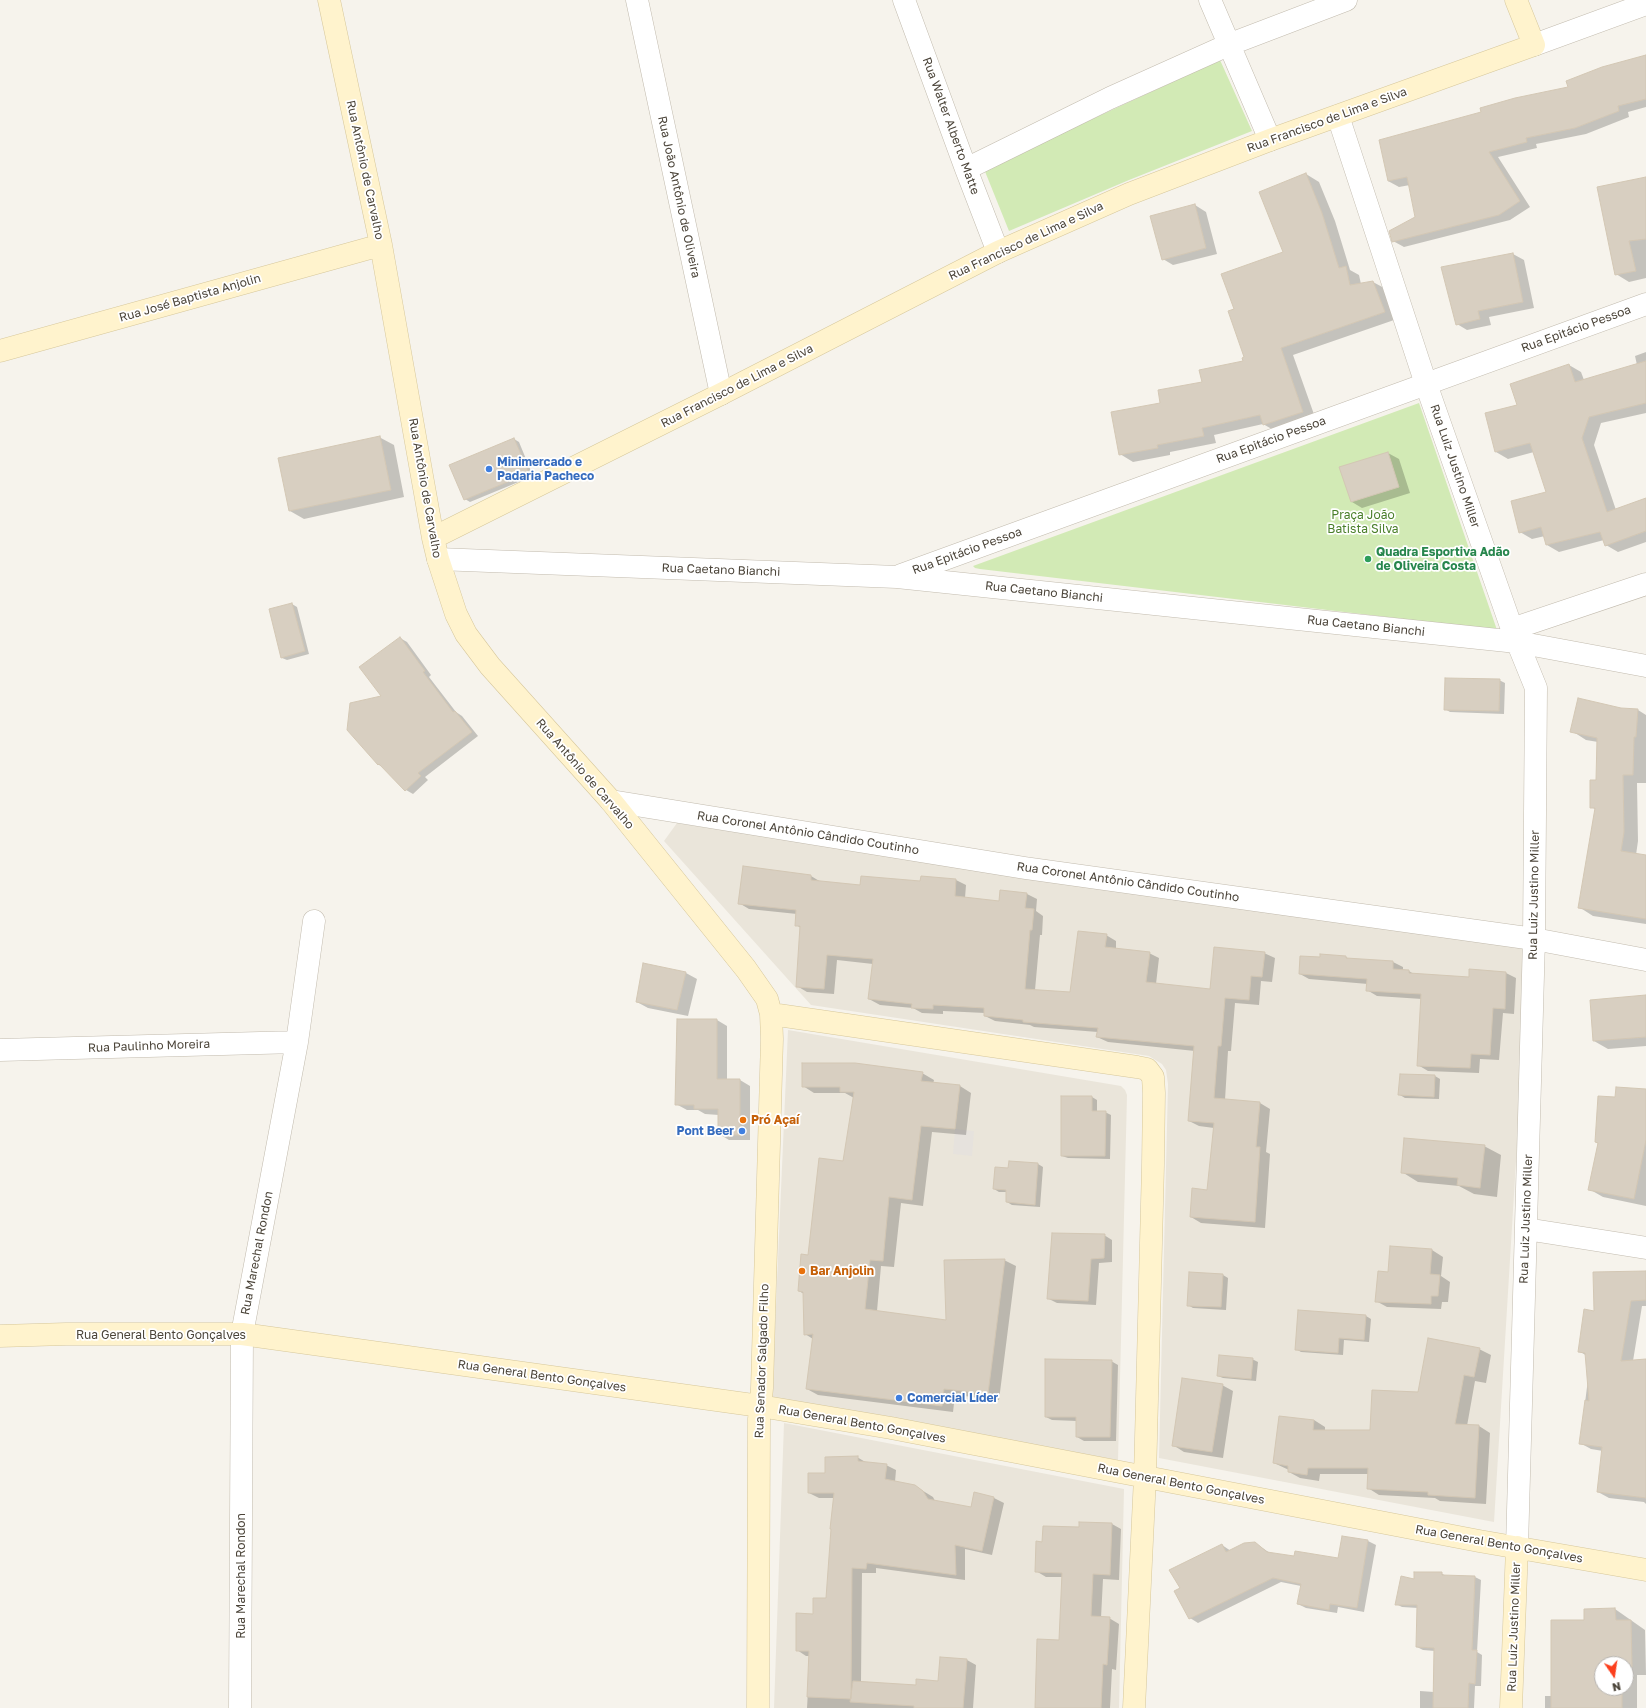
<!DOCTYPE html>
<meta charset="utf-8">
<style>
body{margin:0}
#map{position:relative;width:1646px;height:1708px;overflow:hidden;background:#f6f3ec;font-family:"Golos Text",sans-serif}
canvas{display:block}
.north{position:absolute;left:1594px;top:1656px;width:40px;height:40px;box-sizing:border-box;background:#fff;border:1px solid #b7b4b0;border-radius:50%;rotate:167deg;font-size:11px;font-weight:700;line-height:16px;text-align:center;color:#4b4439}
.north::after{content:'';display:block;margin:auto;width:14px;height:18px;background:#fc3f1d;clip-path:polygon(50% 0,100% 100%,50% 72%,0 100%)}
</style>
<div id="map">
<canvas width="1646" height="1708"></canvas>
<div class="north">N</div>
</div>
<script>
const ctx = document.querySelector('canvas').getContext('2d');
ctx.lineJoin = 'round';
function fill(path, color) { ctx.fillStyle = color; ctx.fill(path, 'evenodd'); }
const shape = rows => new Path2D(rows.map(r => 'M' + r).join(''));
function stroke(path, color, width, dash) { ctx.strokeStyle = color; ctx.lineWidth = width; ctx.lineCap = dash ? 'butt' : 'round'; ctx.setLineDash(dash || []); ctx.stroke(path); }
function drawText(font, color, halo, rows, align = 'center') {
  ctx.font = font + ' "Golos Text",sans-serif'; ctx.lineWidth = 3.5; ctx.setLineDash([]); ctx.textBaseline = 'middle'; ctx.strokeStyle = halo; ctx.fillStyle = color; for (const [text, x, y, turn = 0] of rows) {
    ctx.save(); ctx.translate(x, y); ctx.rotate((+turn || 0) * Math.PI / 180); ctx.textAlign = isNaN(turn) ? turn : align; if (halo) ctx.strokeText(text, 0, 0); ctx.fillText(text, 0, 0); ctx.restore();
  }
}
fill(shape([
 [677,823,1025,877,1529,948,1494,1522,1159,1458,1168,1084,1166,1070,1162,1064,1149,1056,811,1005,664,841],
 [788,1030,1121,1086,1125,1090,1127,1095,1118,1460,777,1402,773,1400,772,1396],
 [784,1423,1124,1489,1119,1708,774,1708]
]), '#eae5da');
fill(shape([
 [955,1129,974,1131,972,1156,953,1154]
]), '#e6e2dd');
fill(shape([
 [1220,60,1252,131,1129,180,1009,231,984,169],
 [1419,403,1497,630,980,569,975,568,973,566]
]), '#d2eab5');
fill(shape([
 [1646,56,1646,107,1628,112,1629,117,1586,134,1536,144,1537,148,1498,157,1530,207,1510,220,1404,247,1393,241,1417,218,1410,185,1399,187,1388,181,1570,88],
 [1306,174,1319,182,1335,221,1350,270,1359,275,1361,284,1373,282,1386,289,1397,319,1293,355,1316,420,1277,432,1263,424,1214,435,1216,443,1170,452,1170,455,1133,462,1120,454,1161,404,1244,361,1246,358,1235,310,1284,253],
 [1646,178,1646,278,1629,282,1616,274],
 [1195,205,1206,212,1217,254,1173,265,1163,259],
 [1513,254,1524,260,1534,308,1489,317,1491,325,1467,330,1457,324],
 [1646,352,1646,413,1601,423,1594,445,1616,510,1646,499,1646,542,1618,552,1606,545,1604,540,1559,552,1547,545,1545,536,1532,539,1520,532,1548,493,1534,452,1508,459,1496,452,1518,405,1569,365,1581,372,1584,380,1637,365,1635,356],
 [379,437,394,445,404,497,304,519,290,511],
 [514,439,519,442,533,476,470,502,465,499],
 [1388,453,1399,459,1410,493,1362,508,1352,502],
 [292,604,297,607,309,654,287,660,282,658],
 [400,638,407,642,431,675,429,677,456,712,462,716,478,736,425,777,428,780,413,794,406,790,384,768,379,765,348,730,383,696],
 [1499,680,1505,683,1504,714,1450,712,1445,709],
 [1621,709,1638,710,1646,715,1646,783,1637,783,1638,841,1636,855,1646,856,1646,924,1593,916,1579,907,1595,809,1591,807,1597,780,1598,742,1586,740,1572,731],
 [811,876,821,882,861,886,956,880,966,885,965,898,1000,902,1001,891,1027,894,1037,899,1036,911,1043,916,1042,935,1040,935,1035,990,1071,993,1106,935,1116,941,1116,949,1149,953,1159,958,1156,984,1211,990,1264,953,1275,958,1272,982,1261,981,1259,1005,1235,1003,1231,1051,1228,1051,1225,1100,1260,1103,1270,1109,1266,1152,1270,1154,1265,1228,1201,1223,1191,1217,1208,1191,1214,1128,1199,1126,1189,1121,1195,1051,1108,1042,1097,1037,1098,1032,1034,1027,1030,1025,995,1021,985,1016,985,1013,943,1011,943,1014,922,1013,913,1008,880,1005,869,999,873,964,837,960,834,994,807,992,797,986,801,928,796,925,797,914,749,909,739,903],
 [1346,957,1350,960,1393,962,1403,967,1403,971,1409,971,1415,975,1470,978,1470,971,1506,973,1516,978,1514,1014,1503,1013,1499,1060,1480,1059,1479,1073,1428,1071,1418,1065,1422,999,1377,996,1367,990,1368,984,1309,979,1300,974,1321,958],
 [644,964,686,973,697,979,688,1016,648,1008,637,1002],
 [1646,996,1646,1046,1608,1049,1594,1041],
 [717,1020,727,1026,727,1080,740,1080,750,1086,750,1140,729,1140,719,1134,719,1115,705,1114,698,1110,687,1110,676,1104],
 [922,1073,934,1080,933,1084,960,1086,971,1093,966,1135,932,1132,923,1206,901,1203,894,1267,881,1266,877,1311,947,1321,1004,1260,1016,1266,999,1400,955,1395,953,1412,818,1395,807,1389,813,1339,805,1334,804,1294,799,1291,809,1256,844,1162,854,1098,845,1093,814,1093,803,1086],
 [1401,1075,1435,1076,1440,1079,1439,1099,1405,1098,1400,1095],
 [1646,1090,1646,1206,1603,1197,1589,1189,1598,1143,1596,1142,1616,1098],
 [1092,1097,1097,1100,1097,1112,1105,1112,1111,1115,1110,1159,1068,1158,1062,1156],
 [1484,1146,1501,1155,1497,1197,1474,1194,1459,1186,1418,1182,1402,1172],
 [1038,1164,1043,1167,1040,1207,1012,1205,1007,1202,1007,1192,999,1192,994,1189,1009,1169],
 [1104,1235,1112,1240,1112,1262,1099,1263,1096,1305,1057,1303,1049,1299],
 [1432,1250,1443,1257,1441,1276,1450,1282,1448,1302,1442,1302,1441,1309,1387,1307,1376,1301,1389,1273],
 [1646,1272,1646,1306,1642,1306,1633,1361,1646,1360,1646,1504,1644,1502,1609,1498,1598,1492,1603,1451,1591,1449,1580,1443,1588,1379,1587,1356,1579,1351,1595,1312],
 [1223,1275,1228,1278,1226,1310,1193,1308,1188,1305],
 [1299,1311,1366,1316,1371,1319,1369,1342,1344,1340,1343,1355,1301,1352,1296,1349],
 [1479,1349,1491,1355,1486,1383,1475,1381,1467,1426,1479,1426,1490,1433,1486,1504,1440,1501,1435,1498,1379,1495,1368,1488,1369,1474,1320,1474,1319,1481,1300,1478,1289,1472,1289,1470,1274,1463,1314,1420,1325,1427,1325,1431,1371,1431],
 [1252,1359,1258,1362,1256,1381,1223,1378,1218,1376],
 [1111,1361,1118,1365,1116,1441,1084,1441,1077,1437,1077,1421,1052,1420,1046,1417],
 [1222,1385,1233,1391,1223,1458,1184,1452,1173,1445],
 [857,1457,867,1463,886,1465,896,1470,895,1482,915,1486,933,1497,935,1501,971,1508,975,1494,994,1498,1004,1503,992,1555,965,1549,965,1580,876,1568,876,1573,862,1573,861,1682,917,1686,939,1682,967,1660,976,1665,973,1708,807,1708,810,1656,806,1656,797,1650,814,1615,827,1599,834,1498,819,1498,809,1493,826,1474],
 [1112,1524,1121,1529,1119,1580,1103,1579,1101,1618,1109,1618,1119,1624,1116,1670,1112,1669,1110,1708,1035,1708,1060,1642,1063,1577,1046,1577,1036,1571,1043,1543,1080,1528],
 [1368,1541,1376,1545,1364,1612,1338,1607,1337,1613,1306,1608,1298,1604,1301,1586,1281,1582,1198,1623,1190,1618,1181,1588,1222,1545,1231,1551,1255,1543,1270,1553,1295,1557,1339,1559],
 [1441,1573,1446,1576,1475,1577,1481,1580,1477,1652,1482,1655,1481,1686,1475,1686,1474,1708,1420,1708,1420,1691,1434,1692,1435,1651,1423,1650,1417,1647,1418,1608,1402,1607,1396,1604,1415,1580],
 [1615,1609,1645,1630,1646,1675,1637,1675,1637,1708,1545,1708,1545,1696,1552,1696],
 [1602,1664,1626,1664,1626,1688,1602,1688]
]), '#0003');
const building = shape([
 [1646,55,1646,99,1618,106,1619,111,1575,128,1526,138,1527,142,1489,152,1520,201,1499,215,1392,242,1389,231,1415,217,1407,177,1388,181,1379,140,1481,112,1480,108,1515,98,1568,87,1566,81,1602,67,1646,55],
 [1306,173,1322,213,1339,268,1346,266,1350,285,1373,281,1385,312,1281,348,1303,412,1263,425,1260,415,1202,428,1204,436,1157,445,1158,448,1119,455,1111,412,1160,403,1158,390,1202,382,1199,370,1243,361,1242,358,1244,357,1228,311,1234,309,1221,274,1283,252,1259,192,1306,173],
 [1646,177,1646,239,1629,241,1636,271,1615,275,1597,187,1646,177],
 [1195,204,1206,248,1162,260,1150,216,1195,204],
 [1513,253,1523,302,1478,311,1480,319,1456,325,1441,267,1513,253],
 [1646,361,1646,403,1589,417,1582,438,1607,512,1646,498,1646,531,1605,546,1600,532,1546,545,1541,527,1519,533,1511,501,1546,492,1530,443,1495,452,1485,413,1517,405,1510,384,1569,364,1575,382,1646,361],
 [380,436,391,490,289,511,278,458,380,436],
 [514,438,529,473,464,500,449,465,514,438],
 [1388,452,1399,487,1351,502,1339,467,1388,452],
 [292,603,305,651,281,658,269,609,292,603],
 [400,637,425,671,423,672,453,712,455,711,472,732,418,773,421,776,405,791,379,764,378,765,347,730,350,703,381,696,359,667,400,637],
 [1445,678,1500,679,1499,711,1444,710,1445,678],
 [1578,698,1621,708,1638,709,1636,737,1634,737,1633,775,1623,775,1624,832,1621,851,1646,855,1646,919,1578,908,1595,808,1590,808,1590,780,1596,780,1597,738,1570,732,1578,698],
 [743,866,811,875,811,880,860,885,861,876,920,881,921,876,956,879,955,896,999,901,1000,890,1027,893,1025,908,1034,909,1032,930,1030,930,1025,989,1070,992,1078,931,1107,934,1105,947,1150,952,1146,982,1210,989,1214,947,1265,952,1262,977,1251,976,1249,1000,1225,998,1221,1046,1218,1046,1214,1098,1260,1102,1256,1147,1260,1147,1255,1222,1190,1217,1192,1188,1207,1190,1214,1123,1188,1121,1194,1046,1096,1037,1098,1028,1023,1022,1023,1020,984,1016,984,1008,933,1005,933,1009,911,1008,912,1004,868,999,873,959,827,955,824,989,796,987,800,926,795,926,796,910,738,904,743,866],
 [1320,954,1346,956,1346,958,1393,961,1393,969,1409,970,1409,973,1469,977,1469,969,1506,972,1505,1009,1493,1008,1490,1055,1471,1054,1470,1068,1417,1066,1421,994,1366,991,1367,979,1299,974,1300,956,1320,957,1320,954],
 [643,963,686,972,677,1010,636,1002,643,963],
 [1646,995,1646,1037,1593,1041,1590,1000,1646,995],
 [677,1019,717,1019,717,1079,740,1079,740,1135,718,1135,718,1109,694,1109,694,1105,675,1105,677,1019],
 [802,1063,855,1063,923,1072,921,1081,960,1085,955,1129,921,1126,912,1200,889,1197,883,1261,870,1260,865,1309,946,1320,944,1260,1005,1259,988,1394,944,1389,942,1406,806,1389,813,1334,804,1335,803,1292,798,1291,801,1254,808,1255,819,1158,843,1161,854,1092,840,1092,840,1087,802,1087,802,1063],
 [1400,1074,1435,1075,1434,1097,1398,1095,1400,1074],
 [1616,1087,1646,1089,1646,1140,1634,1199,1588,1190,1598,1143,1595,1142,1598,1096,1615,1097,1616,1087],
 [1061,1096,1092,1096,1092,1111,1106,1111,1105,1156,1061,1156,1061,1096],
 [1404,1138,1485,1145,1480,1188,1457,1185,1458,1178,1401,1173,1404,1138],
 [1009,1161,1038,1163,1035,1205,1006,1202,1006,1190,993,1189,995,1167,1008,1168,1009,1161],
 [1052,1233,1105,1234,1104,1258,1091,1259,1088,1301,1047,1299,1052,1233],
 [1390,1246,1432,1249,1430,1274,1440,1275,1438,1296,1431,1296,1431,1304,1375,1302,1378,1271,1388,1272,1390,1246],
 [1646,1271,1646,1300,1631,1301,1621,1361,1646,1359,1646,1498,1597,1492,1602,1447,1579,1444,1585,1400,1589,1401,1585,1353,1578,1352,1584,1309,1594,1311,1593,1272,1646,1271],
 [1189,1272,1223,1274,1221,1307,1187,1306,1189,1272],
 [1298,1310,1366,1315,1364,1340,1339,1338,1338,1353,1295,1350,1298,1310],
 [1428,1338,1480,1348,1474,1377,1464,1375,1455,1424,1479,1425,1475,1498,1428,1495,1428,1492,1367,1489,1368,1468,1308,1468,1307,1475,1288,1472,1288,1466,1273,1463,1279,1416,1314,1420,1313,1430,1370,1430,1372,1390,1418,1392,1428,1338],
 [1219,1355,1253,1358,1251,1379,1217,1376,1219,1355],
 [1045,1359,1112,1360,1110,1437,1076,1437,1076,1417,1045,1417,1045,1359],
 [1182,1378,1223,1384,1212,1452,1172,1446,1182,1378],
 [858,1456,858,1461,887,1464,885,1479,915,1485,923,1491,928,1499,971,1507,974,1492,994,1497,982,1551,955,1545,956,1575,867,1563,866,1569,852,1568,851,1699,807,1697,809,1651,796,1651,796,1613,813,1614,813,1598,826,1598,831,1529,830,1529,834,1493,808,1493,808,1473,825,1473,825,1457,858,1456],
 [1079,1522,1112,1523,1110,1575,1093,1574,1091,1616,1110,1617,1107,1665,1103,1664,1101,1708,1035,1708,1037,1639,1059,1640,1062,1573,1035,1572,1036,1541,1042,1542,1043,1526,1079,1527,1079,1522],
 [1342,1536,1368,1540,1357,1608,1330,1604,1329,1610,1297,1604,1301,1584,1273,1578,1189,1619,1174,1591,1180,1588,1169,1570,1222,1544,1226,1552,1244,1543,1255,1542,1267,1552,1294,1556,1295,1551,1338,1558,1342,1536],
 [1414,1572,1442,1572,1442,1575,1475,1576,1472,1650,1477,1650,1475,1684,1469,1683,1468,1708,1433,1708,1434,1648,1416,1647,1417,1605,1395,1605,1401,1576,1414,1579,1414,1572],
 [1615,1608,1616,1620,1631,1620,1632,1667,1626,1667,1626,1664,1602,1664,1602,1688,1622,1688,1622,1708,1551,1708,1551,1620,1584,1620,1584,1609,1615,1608],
 [940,1657,967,1659,963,1708,914,1708,914,1706,850,1702,853,1681,916,1685,916,1679,938,1681,940,1657]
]);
fill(building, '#d8cfc1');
stroke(building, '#d3c7b4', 1);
const street = shape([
 [637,0,721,394],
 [904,0,966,169,998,252],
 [1210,0,1270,140],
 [1534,45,1646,4],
 [1338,116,1426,384,1512,629,1536,688,1534,939,1517,1547],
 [966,169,1110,98,1228,45,1346,0],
 [438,559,897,577,1517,642,1646,666],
 [901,575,1646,304],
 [1512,629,1646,584],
 [611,801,1025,868,1534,939,1646,960],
 [0,1050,297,1042],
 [1526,1229,1646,1248],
 [240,1708,242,1334,297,1042,314,921]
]);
const secondary = shape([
 [329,0,381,245,433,538,438,559,456,614,466,634,490,666,611,801,746,969,767,999,771,1014,772,1039,762,1388,759,1419,758,1708],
 [0,351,381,245],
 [433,538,721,394,998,252,1129,194,1270,140,1534,45,1516,0],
 [771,1014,1137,1067,1147,1069,1153,1077,1154,1093,1153,1165,1145,1477,1134,1708],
 [0,1336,66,1334,242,1334,760,1406,891,1428,1479,1541,1646,1570],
 [1511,1708,1517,1547]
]);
stroke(street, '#c2bbae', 23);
stroke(secondary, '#d6c79b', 23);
stroke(street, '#fff', 22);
stroke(secondary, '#fff3cd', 22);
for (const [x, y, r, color] of [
 [489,469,4,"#3f7fe0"],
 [1368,559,4,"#2e9e5b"],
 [743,1120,4,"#e8710a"],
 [742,1131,4,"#3f7fe0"],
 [802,1271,4,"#e8710a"],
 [899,1398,4,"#3f7fe0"]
]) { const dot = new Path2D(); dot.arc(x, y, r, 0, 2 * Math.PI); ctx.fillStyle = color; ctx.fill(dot); stroke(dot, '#fff', 1.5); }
drawText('12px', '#4b4439', '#fff', [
 ["Rua Francisco de Lima e Silva",1327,120,-20],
 ["Rua Walter Alberto Matte",951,126,70],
 ["Rua Antônio de Carvalho",365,170,78],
 ["Rua João Antônio de Oliveira",679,197,78],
 ["Rua Francisco de Lima e Silva",1026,241,-25],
 ["Rua José Baptista Anjolin",190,298,-16],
 ["Rua Epitácio Pessoa",1576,329,-20],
 ["Rua Francisco de Lima e Silva",737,386,-27],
 ["Rua Epitácio Pessoa",1271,440,-20],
 ["Rua Luiz Justino Miller",1455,466,71],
 ["Rua Antônio de Carvalho",425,488,80],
 ["Rua Epitácio Pessoa",967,551,-20],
 ["Rua Caetano Bianchi",721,570,2],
 ["Rua Caetano Bianchi",1044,592,6],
 ["Rua Caetano Bianchi",1366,626,6],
 ["Rua Antônio de Carvalho",585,774,49],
 ["Rua Coronel Antônio Cândido Coutinho",808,833,9],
 ["Rua Coronel Antônio Cândido Coutinho",1128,882,8],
 ["Rua Luiz Justino Miller",1534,895,-89],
 ["Rua Paulinho Moreira",149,1046,-2],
 ["Rua Luiz Justino Miller",1526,1219,-88],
 ["Rua Marechal Rondon",257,1253,-79],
 ["Rua General Bento Gonçalves",161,1335],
 ["Rua Senador Salgado Filho",762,1361,-88],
 ["Rua General Bento Gonçalves",542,1376,8],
 ["Rua General Bento Gonçalves",862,1424,10],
 ["Rua General Bento Gonçalves",1181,1484,11],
 ["Rua General Bento Gonçalves",1499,1544,10],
 ["Rua Marechal Rondon",241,1576,-90],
 ["Rua Luiz Justino Miller",1514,1627,-88]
]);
drawText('bold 12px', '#366cbe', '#fff', [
 ["Minimercado e",497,462],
 ["Padaria Pacheco",497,476],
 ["Pont Beer",734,1131,"right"],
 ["Comercial Líder",907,1398]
], 'left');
drawText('12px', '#4a7f2a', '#fff', [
 ["Praça João",1363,515],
 ["Batista Silva",1363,529]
]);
drawText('bold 12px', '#27864d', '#fff', [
 ["Quadra Esportiva Adão",1376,552],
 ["de Oliveira Costa",1376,566]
], 'left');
drawText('bold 12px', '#c56008', '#fff', [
 ["Pró Açaí",751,1120],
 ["Bar Anjolin",810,1271]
], 'left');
</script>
